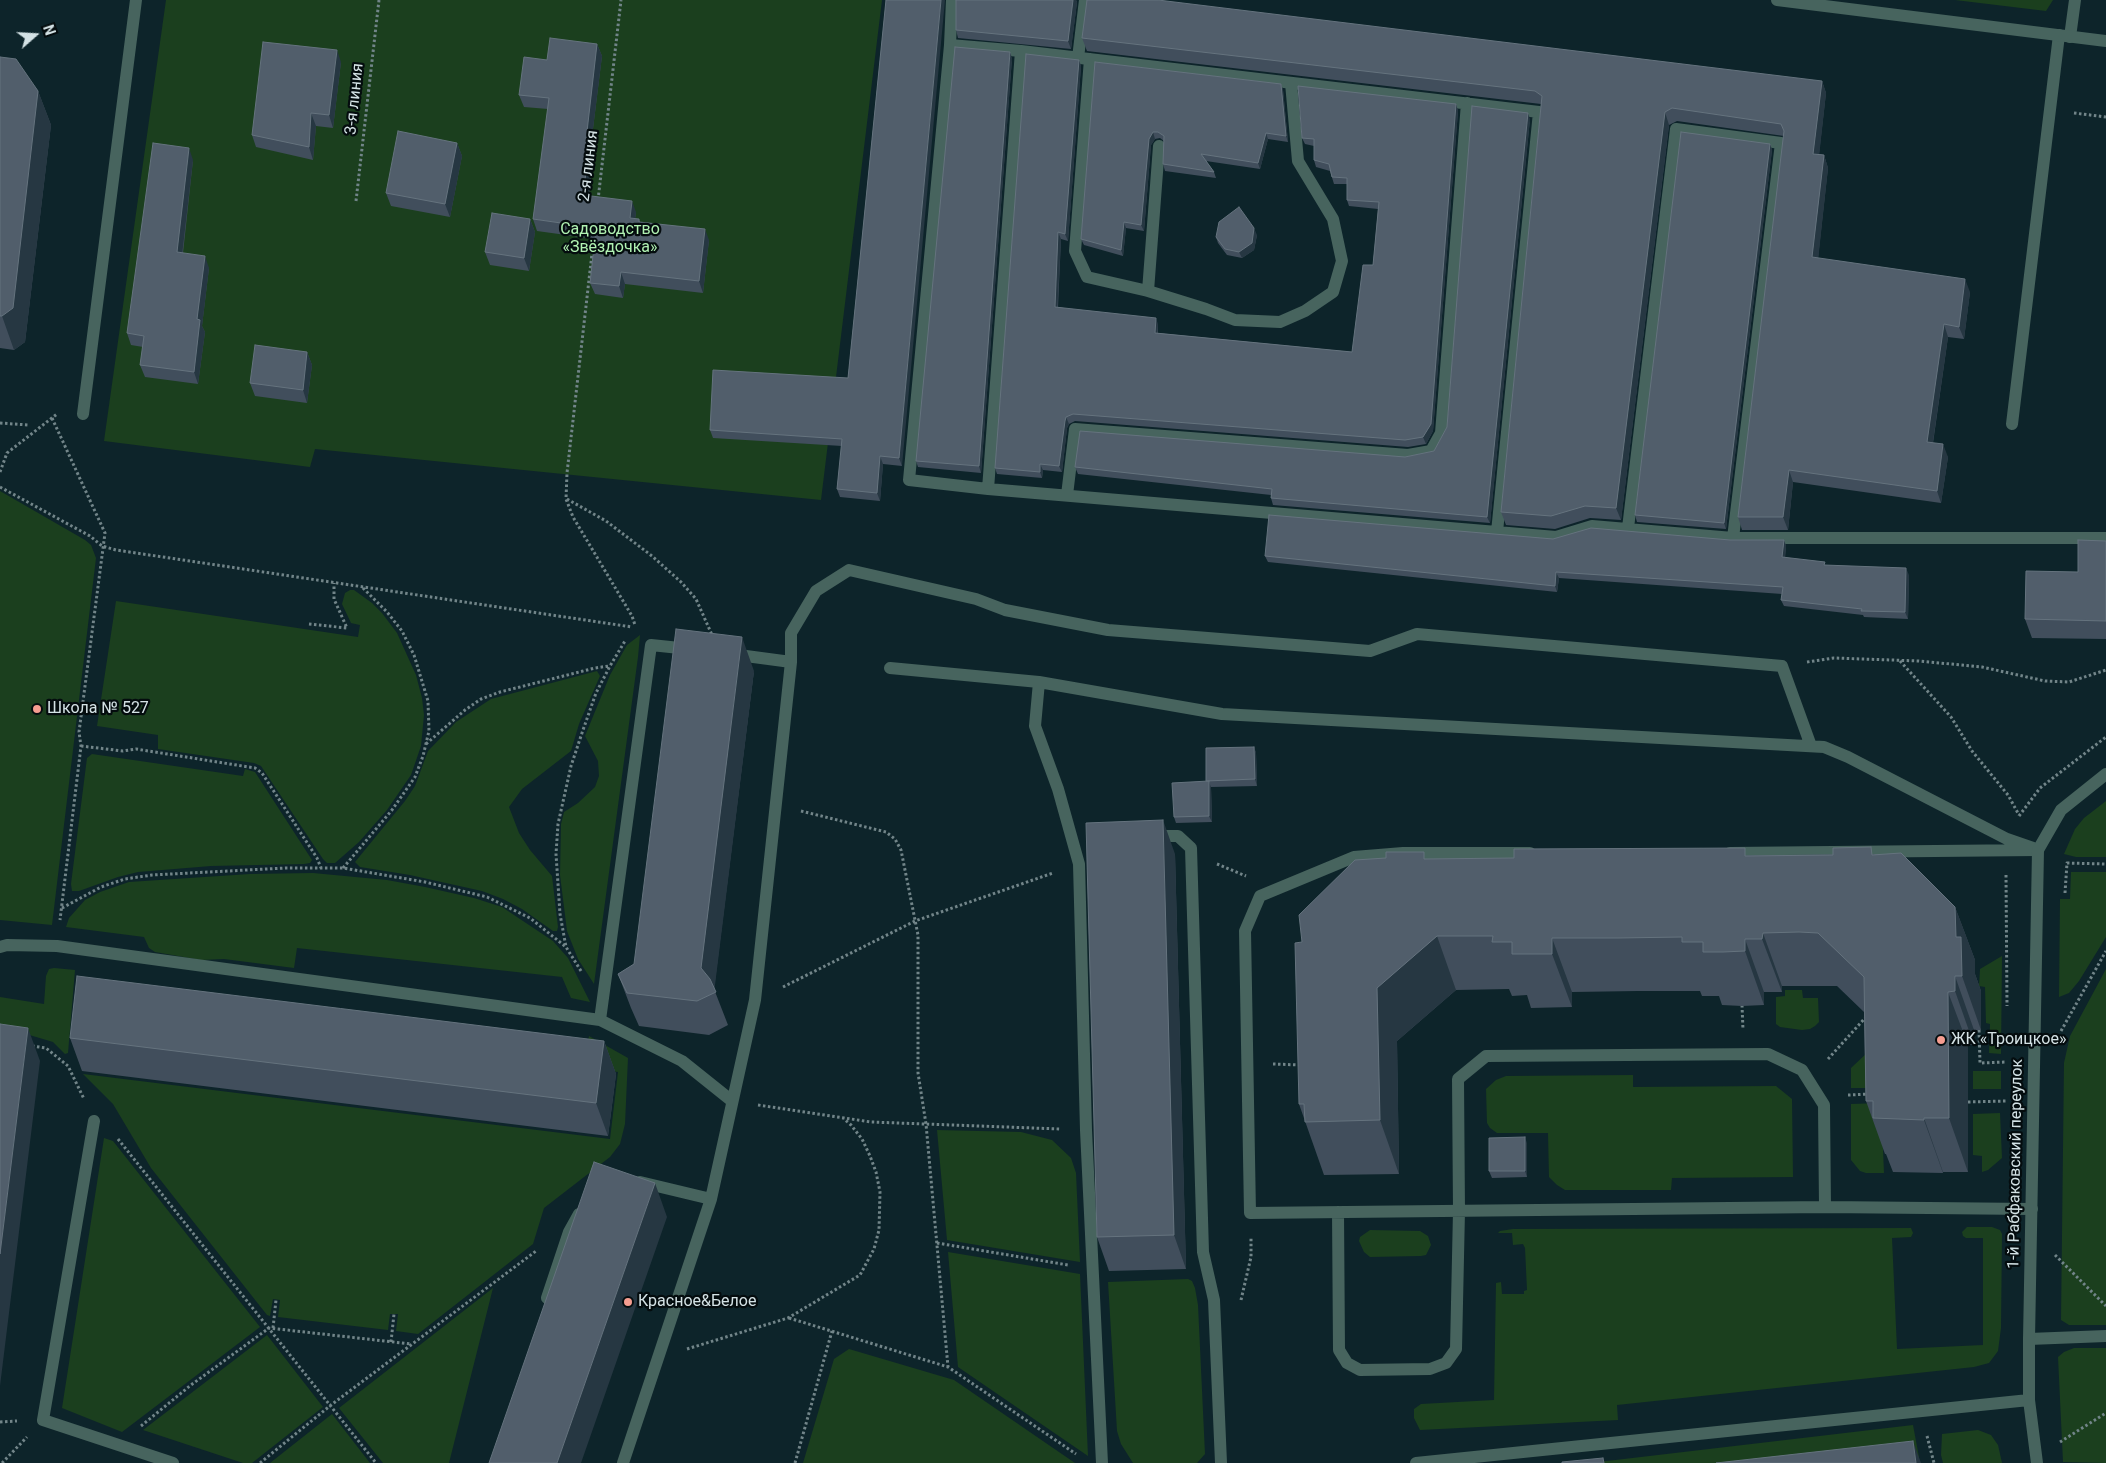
<!DOCTYPE html>
<meta charset="utf-8">
<style>
body{margin:0}
#map{position:relative;width:2106px;height:1463px;overflow:hidden;background:#0d242a;font-family:Roboto,sans-serif}
canvas{display:block}
.north{position:absolute;left:10px;top:10px;width:50px;height:50px;-webkit-text-stroke:4px #040c0e;paint-order:stroke;rotate:71deg;font-size:14px;font-weight:700;line-height:20px;text-align:center;color:#d4e2e5}
.north::after{content:'';display:block;margin:auto;width:18px;height:22px;background:#d4e2e5;clip-path:polygon(50% 0,100% 100%,50% 72%,0 100%)}
</style>
<div id="map">
<canvas width="2106" height="1463"></canvas>
<div class="north">N</div>
</div>
<script>
const ctx = document.querySelector('canvas').getContext('2d');
ctx.lineJoin = 'round';
function fill(path, color) { ctx.fillStyle = color; ctx.fill(path, 'evenodd'); }
const shape = rows => new Path2D(rows.map(r => 'M' + r).join(''));
function stroke(path, color, width, dash) { ctx.strokeStyle = color; ctx.lineWidth = width; ctx.lineCap = dash ? 'butt' : 'round'; ctx.setLineDash(dash || []); ctx.stroke(path); }
function drawText(font, color, halo, rows, align = 'center') {
  ctx.font = font + ' Roboto,sans-serif'; ctx.lineWidth = 4.5; ctx.setLineDash([]); ctx.textBaseline = 'middle'; ctx.strokeStyle = halo; ctx.fillStyle = color; for (const [text, x, y, turn = 0] of rows) {
    ctx.save(); ctx.translate(x, y); ctx.rotate((+turn || 0) * Math.PI / 180); ctx.textAlign = isNaN(turn) ? turn : align; if (halo) ctx.strokeText(text, 0, 0); ctx.fillText(text, 0, 0); ctx.restore();
  }
}
fill(shape([
 [166,0,882,0,821,500,315,449,310,467,104,441],
 [1955,0,2053,0,2046,11],
 [0,491,85,540,91,545,96,558,52,925,0,920],
 [350,590,354,590,372,603,382,613,397,633,416,675,422,698,424,715,421,746,411,775,387,810,359,842,335,863,327,863,323,859,261,766,254,763,158,749,158,735,97,726,116,601,358,637,360,625,351,623,342,604,345,593],
 [640,635,638,657,594,984,578,959,567,931,560,875,561,824,564,812,578,803,595,787,599,776,598,761,585,736,610,675,627,645],
 [597,671,600,676,579,724,571,751,522,789,509,807,519,833,530,850,552,876,558,927,557,931,553,931,522,909,503,899,482,891,410,875,360,867,355,862,405,801,415,786,428,751,456,722,491,699],
 [92,754,243,776,245,769,255,772,312,860,310,863,304,864,211,866,138,872,118,877,79,891,72,891,71,884,87,758],
 [2106,801,2106,857,2076,857,2064,854,2075,829,2084,818],
 [2071,872,2106,872,2106,937,2079,981,2069,993,2059,997,2060,899,2070,899],
 [313,873,387,880,425,887,474,898,502,907,553,941,568,958,590,1002,571,998,562,977,297,948,294,968,224,959,201,960,155,952,149,948,144,937,66,927,69,918,85,900,100,892,129,882,250,874],
 [2002,956,2001,1054,1989,1053,1990,1024,1986,1023,1985,987,1979,986,1980,969],
 [54,968,75,970,68,1053,65,1054,53,1042,16,1031,0,1032,0,997,44,1004,46,976,49,969],
 [2106,969,2106,1325,2069,1325,2061,1320,2064,1063,2070,1036],
 [1785,990,1802,990,1803,998,1818,998,1819,1022,1815,1026,1810,1029,1802,1030,1780,1027,1776,1024,1776,997,1785,996],
 [1886,1035,1881,1088,1851,1088,1851,1068],
 [589,1036,628,1058,625,1124,620,1144,610,1157,544,1208,533,1244,418,1334,396,1331,398,1314,390,1314,388,1330,278,1317,280,1300,273,1299,270,1316,267,1315,151,1168,113,1104,83,1074,610,1139,618,1072,583,1067],
 [1973,1071,2001,1071,2001,1089,1973,1089],
 [1633,1075,1633,1087,1776,1086,1792,1099,1793,1177,1672,1178,1671,1190,1565,1190,1557,1185,1549,1177,1548,1133,1497,1133,1490,1128,1487,1123,1486,1089,1496,1080,1506,1076],
 [1881,1103,1884,1173,1866,1173,1860,1171,1851,1160,1851,1104],
 [2000,1113,2002,1158,1988,1170,1982,1172,1982,1156,1973,1155,1973,1114],
 [937,1130,1021,1132,1052,1140,1071,1158,1076,1173,1080,1262,947,1240],
 [104,1138,113,1141,260,1327,122,1432,62,1408],
 [1967,1227,1992,1227,2000,1230,2002,1234,2001,1328,1998,1351,1989,1363,1974,1367,1617,1405,1618,1420,1420,1430,1414,1418,1414,1409,1421,1404,1494,1400,1496,1283,1501,1282,1502,1294,1524,1294,1524,1291,1527,1290,1525,1248,1523,1244,1513,1245,1512,1233,1498,1233,1500,1231,1513,1229,1911,1228,1913,1233,1911,1237,1892,1238,1897,1349,1983,1345,1983,1238,1966,1238,1963,1236,1962,1232],
 [1370,1230,1420,1231,1428,1236,1431,1245,1426,1255,1421,1256,1370,1257,1364,1252,1359,1241,1360,1237],
 [948,1252,1080,1274,1088,1456,958,1367],
 [1188,1279,1192,1281,1195,1288,1198,1305,1205,1454,1197,1463,1133,1463,1121,1444,1117,1431,1108,1282],
 [493,1288,449,1463,383,1463,339,1408],
 [267,1335,323,1407,252,1463,243,1463,143,1430],
 [2074,1348,2106,1348,2106,1463,2063,1462,2058,1357,2064,1352],
 [849,1349,954,1380,1075,1463,803,1463,834,1359],
 [332,1414,370,1463,270,1463],
 [1913,1425,1919,1457,1874,1463,1590,1463],
 [1978,1430,1991,1435,1998,1445,2002,1463,1943,1463,1941,1455,1942,1434]
]), '#1b3f1e');
stroke(shape([
 [2074,113,2106,117],
 [598,200,621,0],
 [356,201,379,0],
 [594,236,567,473,566,499,573,517,632,616,635,625],
 [52,418,105,533,79,732,81,746,60,920],
 [0,423,28,425],
 [0,472,7,453,57,414],
 [0,487,90,536,102,546,116,550,632,627],
 [567,499,606,521,652,556,681,582,696,599,712,635],
 [309,624,347,628,334,599,334,583],
 [1900,661,1951,717,1972,751,2008,795,2019,815],
 [1807,662,1834,658,1919,661,1982,667,2045,681,2069,682,2106,670],
 [426,744,465,710,481,699,500,692,595,668,609,666],
 [81,746,123,751,136,749,255,768,262,773,317,858,321,868],
 [801,811,886,832,895,839,901,850,918,935,918,1073,926,1124,948,1367],
 [2019,816,2040,788,2106,737],
 [1217,864,1246,876],
 [343,868,392,810,415,777,423,756,429,731,428,701,414,655,402,631,387,612,362,587],
 [2006,875,2007,1006],
 [2065,893,2067,863,2106,864],
 [62,908,101,887,125,879,152,875,285,868,343,868,425,882,487,897,530,918,566,947],
 [581,971,566,947,560,914,556,854,558,824,571,766,583,730,596,693,610,666,625,641],
 [783,987,915,921,1053,873],
 [1742,1005,1743,1030],
 [1979,1030,1980,1063,2007,1062],
 [2061,1031,2106,951],
 [32,1046,46,1048,68,1066,84,1099],
 [1828,1059,1866,1017],
 [1273,1064,1300,1065],
 [1848,1095,1869,1094],
 [1968,1102,2007,1101],
 [758,1105,871,1122,1060,1129],
 [118,1139,376,1463],
 [937,1243,1068,1265],
 [2055,1255,2106,1306],
 [1241,1300,1251,1257,1251,1237],
 [789,1318,948,1367,1076,1454],
 [273,1328,276,1300],
 [391,1342,394,1314],
 [687,1349,788,1318,860,1275,874,1249,879,1230,880,1192,876,1172,870,1156,862,1139,851,1125,843,1118],
 [0,1422,17,1421],
 [141,1426,191,1385,269,1328,411,1344],
 [1927,1436,1934,1463],
 [2060,1442,2106,1413],
 [2,1463,27,1437],
 [260,1463,331,1405,536,1251],
 [795,1463,832,1331]
]), '#728589', 3, [2.5, 2.5]);
stroke(shape([
 [2070,37,2075,0],
 [950,45,952,0],
 [1078,58,1085,0],
 [1090,59,1075,251,1087,277,1148,291,1206,309,1235,320,1280,322,1305,311,1333,292,1342,261,1333,219,1298,161,1291,83],
 [1148,291,1159,146],
 [83,414,136,0],
 [2012,424,2059,35],
 [988,489,1021,51],
 [1067,495,1075,429,1408,455,1431,451,1441,433,1467,103],
 [1628,528,1676,129,1781,143,1733,538],
 [1497,532,1539,112,1021,51,950,45,909,480,988,489,1556,537,1592,526,1733,538,2106,538],
 [731,654,791,662],
 [890,668,1039,682,1222,714,1824,747,1848,757,2007,839,2033,848],
 [1039,682,1035,726,1058,789,1079,864,1086,1130,1102,1463],
 [1152,836,1178,836,1191,848,1203,1252,1214,1300,1221,1463],
 [1530,853,1403,853,1354,857,1260,896,1245,931,1250,1213,1825,1207],
 [1730,853,2038,850],
 [0,947,7,945,57,946,600,1020,682,1061,732,1101],
 [600,1020,651,645,689,649],
 [94,1121,43,1420,173,1463],
 [640,1182,711,1199],
 [1338,1212,1339,1350,1347,1363,1360,1370,1430,1369,1446,1363,1456,1349,1459,1211,1458,1079,1486,1056,1768,1054,1802,1070,1824,1105,1825,1207,2032,1209],
 [547,1298,569,1232,579,1214],
 [2029,1339,2106,1336],
 [623,1463,711,1199,755,1000,791,662,791,633,816,591,849,570,976,599,1005,610,1108,630,1370,651,1417,634,1782,666,1811,746]
]), '#47645e', 12);
stroke(shape([
 [1416,1463,2029,1400],
 [2037,1463,2029,1400,2029,1339,2038,850,2061,810,2106,774]
]), '#47645e', 12);
stroke(shape([
 [1777,0,2106,41]
]), '#47645e', 12);
fill(shape([
 [886,0,902,466,883,464,880,501,840,497,837,489,842,446,713,438,710,430,848,378],
 [956,0,1076,0,1077,2,1071,49,958,38,956,30],
 [1082,38,1822,81,1826,93,1819,154,1824,155,1828,168,1818,258,1970,292,1964,339,1948,337,1933,443,1948,457,1941,503,1793,482,1788,530,1742,530,1738,517,1784,136,1677,121,1669,125,1621,520,1590,518,1555,529,1506,525,1501,512,1541,104,1087,51],
 [597,44,602,56,590,153,593,161,589,196,636,212,635,219,639,219,640,222,709,240,703,293,625,284,623,298,595,294,590,283,595,239,537,231,533,219,548,109,524,107,519,95,547,60],
 [0,57,38,91,51,125,25,342,14,350,0,348],
 [1012,58,981,473,918,467,916,461],
 [1079,60,1081,66,1068,241,1061,239,1058,307,1158,324,1158,333,1352,352,1373,265,1378,209,1349,206,1347,200,1347,184,1334,184,1330,171,1316,167,1314,160,1314,146,1305,144,1302,138,1456,104,1458,111,1433,431,1426,444,1408,447,1075,421,1069,424,1067,428,1062,472,1043,470,1042,478,997,474,995,468],
 [341,62,333,128,316,126,313,160,256,147,252,135],
 [1095,62,1281,84,1283,90,1288,142,1268,139,1260,169,1206,161,1214,172,1216,178,1165,171,1163,164,1164,141,1160,138,1155,139,1151,145,1144,231,1126,228,1123,256,1084,245,1081,239],
 [1530,119,1490,523,1273,505,1271,498,1271,495,1078,474,1075,467,1405,457,1434,451,1447,427],
 [457,143,462,156,450,217,391,206,386,193],
 [1770,144,1772,150,1726,529,1637,522,1635,515],
 [193,160,183,253,209,268,202,326,205,332,198,384,145,377,140,365,143,347,131,345,127,333],
 [530,219,535,232,529,271,490,265,485,252],
 [1257,235,1254,250,1242,258,1227,255,1218,243,1216,237],
 [307,352,312,365,307,403,255,396,250,383],
 [1553,539,1784,540,1786,546,1785,558,1826,565,1909,575,1908,619,1864,617,1863,615,1784,606,1781,600,1782,594,1559,578,1557,592,1268,562,1265,556],
 [2106,541,2106,639,2032,638,2025,619,2078,572],
 [754,671,714,989,728,1025,709,1035,639,1026,631,1008,618,974,634,964],
 [1254,747,1256,753,1257,786,1211,787,1212,822,1176,823,1174,817,1207,782,1206,781],
 [1175,854,1186,1269,1109,1271,1097,1237],
 [1874,854,1955,907,1975,960,1975,974,1981,991,1981,1030,1974,1030,1974,1045,1968,1045,1968,1172,1943,1172,1943,1173,1893,1172,1886,1154,1885,1154,1866,1101,1864,1012,1837,986,1782,986,1782,992,1764,992,1764,1005,1742,1006,1722,1005,1719,996,1702,996,1700,991,1638,991,1572,992,1572,1007,1531,1008,1527,995,1512,996,1509,989,1456,990,1397,1041,1399,1174,1324,1175,1299,1104,1302,942,1386,858,1426,859],
 [70,1038,604,1041,616,1074,608,1136,82,1071],
 [1527,1143,1527,1177,1492,1178,1489,1171]
]), '#414e5c');
fill(shape([
 [941,0,945,0,902,466,899,458],
 [1073,0,1076,0,1077,2,1071,49,1068,41],
 [597,44,602,56,590,153,593,161,587,207,583,195,585,149],
 [337,50,341,62,333,128,329,115],
 [1010,52,1012,58,981,473,979,466],
 [1079,60,1081,66,1068,241,1065,234],
 [1822,81,1826,93,1818,166,1813,154],
 [1281,84,1283,90,1288,142,1286,136],
 [38,91,51,125,25,342,14,350,2,316],
 [1456,104,1458,111,1433,431,1426,444,1423,437],
 [1665,112,1669,125,1621,520,1616,508],
 [311,113,316,126,313,160,309,147],
 [1528,113,1530,119,1490,523,1487,517],
 [1153,132,1155,139,1151,145,1144,231,1141,225,1149,139],
 [1266,133,1268,139,1260,169,1258,163],
 [457,143,462,156,450,217,445,204],
 [1770,144,1772,150,1726,529,1724,523],
 [189,148,193,160,181,264,177,252],
 [1824,155,1828,168,1817,270,1812,257],
 [632,201,636,212,634,230,630,218],
 [530,219,535,232,529,271,524,258],
 [1124,222,1126,228,1123,256,1121,250],
 [1254,228,1257,235,1254,250,1242,258,1239,252],
 [705,229,709,240,703,293,699,281],
 [1058,232,1061,239,1057,314,1055,307],
 [205,256,209,268,202,326,205,332,198,384,194,372,197,319],
 [621,272,625,284,623,298,619,286],
 [1965,279,1970,292,1964,339,1959,327],
 [1156,318,1158,324,1157,339,1155,333],
 [1944,324,1948,337,1931,455,1927,442],
 [307,352,312,365,307,403,303,390],
 [1066,417,1069,424,1067,428,1062,472,1059,466,1065,421],
 [1943,444,1948,457,1941,503,1937,491],
 [880,456,883,464,880,501,877,493],
 [1040,464,1043,470,1042,478,1040,472],
 [1789,470,1793,482,1788,530,1783,517],
 [1784,540,1786,546,1784,564,1782,557],
 [1906,568,1909,575,1908,619,1905,612],
 [1556,572,1559,578,1557,592,1555,586],
 [742,637,754,671,714,993,701,968],
 [1254,747,1256,753,1257,786,1255,779],
 [1209,781,1211,788,1212,822,1209,816],
 [1163,820,1175,854,1186,1269,1174,1235],
 [1955,907,1975,960,1975,974,1981,991,1981,1030,1962,976,1956,937],
 [1763,933,1782,986,1782,992,1762,939],
 [1437,936,1456,990,1397,1041,1399,1174,1380,1120,1377,988],
 [1552,938,1572,992,1572,1007,1552,954],
 [1745,939,1764,992,1764,1005,1745,951],
 [1955,976,1974,1030,1974,1045,1955,991],
 [1948,992,1968,1045,1968,1172,1949,1118],
 [28,1028,40,1061,0,1386,0,1254],
 [604,1041,616,1074,608,1136,596,1103],
 [1924,1118,1943,1172,1943,1173,1924,1120],
 [1525,1137,1527,1143,1527,1177,1525,1171],
 [655,1183,667,1217,581,1463,557,1463],
 [1913,1441,1921,1463,1916,1463]
]), '#263742');
const building = shape([
 [886,0,941,0,899,458,880,456,877,493,837,489,842,439,710,430,713,370,848,378,886,0],
 [956,0,1073,0,1068,41,956,30,956,0],
 [1087,0,1158,0,1822,81,1813,154,1824,155,1812,257,1965,279,1959,327,1944,324,1927,442,1943,444,1937,491,1789,470,1783,517,1738,517,1784,131,1781,124,1672,108,1665,112,1616,508,1585,506,1551,516,1501,512,1542,96,1535,91,1082,38,1087,0],
 [550,38,597,44,585,149,589,150,583,195,632,201,630,218,639,219,639,222,705,229,699,281,621,272,619,286,590,283,596,228,533,219,549,98,519,95,524,57,547,60,550,38],
 [263,42,337,50,329,115,311,113,309,147,252,135,263,42],
 [955,47,1010,52,979,466,916,461,955,47],
 [1026,54,1079,60,1065,234,1058,232,1055,307,1156,318,1155,333,1352,352,1363,265,1373,265,1379,202,1347,200,1347,178,1332,177,1329,164,1314,160,1314,139,1302,138,1298,86,1456,104,1431,424,1423,437,1405,440,1073,414,1066,417,1065,421,1059,466,1040,464,1040,472,995,468,1026,54],
 [0,57,16,59,38,91,13,308,2,316,0,316,0,57],
 [1095,62,1281,84,1286,136,1266,133,1258,163,1201,154,1214,172,1163,164,1164,136,1158,132,1153,132,1149,139,1141,225,1124,222,1121,250,1081,239,1095,62],
 [1472,106,1528,113,1487,517,1271,498,1272,489,1075,467,1080,431,1405,457,1434,451,1447,427,1472,106],
 [398,131,457,143,445,204,386,193,398,131],
 [1681,132,1770,144,1724,523,1635,515,1681,132],
 [153,143,189,148,177,252,205,256,197,319,200,320,194,372,140,365,144,336,127,333,153,143],
 [1239,207,1254,228,1252,243,1239,252,1225,249,1216,237,1219,222,1239,207],
 [492,213,530,219,524,258,485,252,492,213],
 [255,345,307,352,303,390,250,383,255,345],
 [1269,515,1553,539,1591,528,1730,540,1784,540,1782,557,1825,562,1824,565,1906,568,1905,612,1861,611,1862,609,1781,600,1783,587,1556,572,1555,586,1265,556,1269,515],
 [2078,540,2106,541,2106,621,2025,619,2026,571,2078,572,2078,540],
 [676,629,742,637,701,968,710,979,716,992,697,1001,627,993,618,974,634,964,676,629],
 [1254,747,1255,779,1206,781,1206,748,1254,747],
 [1209,781,1209,816,1174,817,1172,783,1209,781],
 [1163,820,1174,1235,1097,1237,1086,823,1163,820],
 [1871,847,1872,855,1901,853,1955,907,1956,937,1961,937,1962,976,1955,976,1955,991,1948,992,1949,1118,1924,1118,1924,1120,1873,1118,1873,1101,1866,1101,1864,977,1818,933,1799,932,1763,933,1762,939,1745,939,1745,951,1723,952,1703,952,1703,942,1682,942,1682,937,1618,938,1552,938,1552,954,1512,954,1512,942,1492,942,1493,936,1437,936,1377,988,1380,1120,1305,1122,1304,1104,1299,1104,1295,943,1302,942,1299,915,1355,860,1386,858,1386,852,1424,852,1424,859,1514,858,1514,849,1745,848,1745,856,1833,855,1833,848,1871,847],
 [77,976,604,1041,596,1103,70,1038,77,976],
 [0,1024,28,1028,0,1254,0,1024],
 [1525,1137,1525,1171,1489,1171,1489,1138,1525,1137],
 [594,1162,655,1183,557,1463,489,1463,594,1162],
 [1913,1441,1916,1463,1716,1463,1913,1441],
 [1603,1458,1604,1463,1562,1463,1562,1462,1603,1458]
]);
fill(building, '#515e6b');
stroke(building, '#65737e', 1);
for (const [x, y, r, color] of [
 [37,709,5,"#f59d90"],
 [1941,1040,5,"#f59d90"],
 [628,1302,5,"#f59d90"]
]) { const dot = new Path2D(); dot.arc(x, y, r, 0, 2 * Math.PI); ctx.fillStyle = color; ctx.fill(dot); stroke(dot, '#040c0e', 2); }
drawText('16px', '#d4e2e5', '#040c0e', [
 ["3-я линия",355,99,-84],
 ["2-я линия",589,166,-83],
 ["1-й Рабфаковский переулок",2016,1164,-89]
]);
drawText('16px', '#b1f2b2', '#040c0e', [
 ["Садоводство",610,230],
 ["«Звёздочка»",610,248]
]);
drawText('16px', '#d4e2e5', '#040c0e', [
 ["Школа № 527",47,709],
 ["ЖК «Троицкое»",1951,1040],
 ["Красное&Белое",638,1302]
], 'left');
</script>
